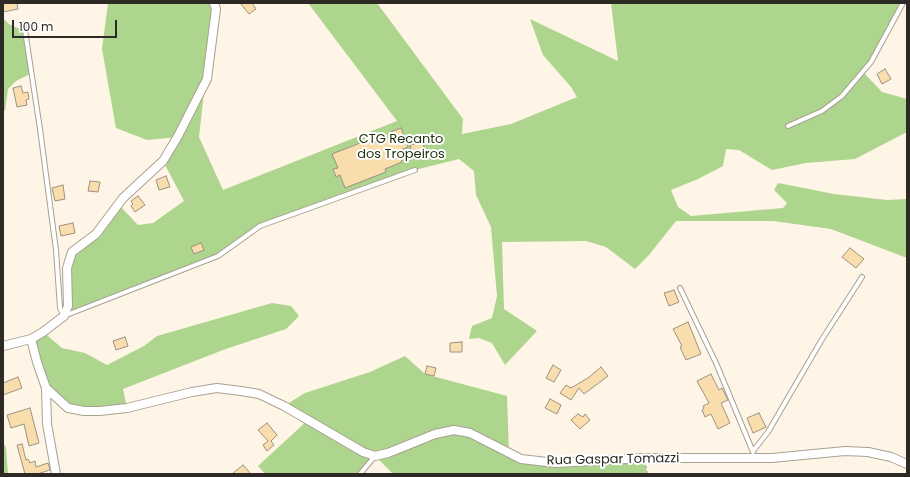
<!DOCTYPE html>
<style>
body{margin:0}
#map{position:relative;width:910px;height:477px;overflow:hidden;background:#fef5e6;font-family:Poppins,sans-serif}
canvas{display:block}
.frame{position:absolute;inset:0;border:4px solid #2d2924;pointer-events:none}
.scale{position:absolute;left:12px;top:20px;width:105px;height:18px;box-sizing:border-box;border:2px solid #2d2924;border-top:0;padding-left:5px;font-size:12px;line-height:14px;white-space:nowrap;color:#2d2924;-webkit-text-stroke:3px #fff;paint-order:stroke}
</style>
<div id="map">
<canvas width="910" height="477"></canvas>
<div class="frame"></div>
<div class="scale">100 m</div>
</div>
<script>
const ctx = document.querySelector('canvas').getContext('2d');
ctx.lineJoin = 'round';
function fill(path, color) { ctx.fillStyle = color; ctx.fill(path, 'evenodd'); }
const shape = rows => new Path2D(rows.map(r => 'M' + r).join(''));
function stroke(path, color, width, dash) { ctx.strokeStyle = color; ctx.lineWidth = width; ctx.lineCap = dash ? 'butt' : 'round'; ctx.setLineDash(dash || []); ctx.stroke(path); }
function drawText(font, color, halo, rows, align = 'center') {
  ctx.font = font + ' Poppins,sans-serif'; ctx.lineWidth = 4; ctx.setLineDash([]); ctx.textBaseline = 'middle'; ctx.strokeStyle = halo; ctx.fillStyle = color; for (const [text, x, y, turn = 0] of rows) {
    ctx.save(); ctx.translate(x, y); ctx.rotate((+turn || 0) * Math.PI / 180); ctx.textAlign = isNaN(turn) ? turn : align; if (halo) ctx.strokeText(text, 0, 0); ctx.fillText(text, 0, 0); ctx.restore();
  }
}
fill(shape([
 [108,3,214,3,199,137,223,190,397,121,308,3,377,3,463,119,462,134,511,124,577,97,571,87,543,55,530,19,618,61,611,3,903,3,863,72,882,92,907,99,907,132,855,159,806,163,772,170,739,150,726,149,723,166,698,179,671,190,678,207,691,216,783,208,787,203,774,190,778,183,834,194,887,200,907,199,907,258,831,229,773,221,676,221,649,255,635,269,606,247,586,241,502,242,504,309,537,331,505,365,492,343,479,338,469,339,472,326,492,318,497,296,491,227,476,195,474,171,459,159,415,170,260,226,218,256,64,316,72,252,96,234,118,204,138,225,153,223,184,201,163,161,178,137,147,140,116,128,102,49],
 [3,18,9,24,26,32,32,73,16,81,8,89,5,111,3,110],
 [272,303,291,306,299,316,286,329,223,350,123,389,127,408,68,408,46,388,31,339,43,332,62,348,85,353,107,365,144,346,157,336],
 [405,356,425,374,507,396,509,454,521,459,645,458,647,474,393,474,375,456,360,474,265,474,258,466,308,420,284,406,305,393,370,372],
 [3,441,6,448,8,474,3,474]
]), '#add58d');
const building = shape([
 [3,3,17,3,18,9,3,12,3,3],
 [240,3,252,3,256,9,249,14,240,3],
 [885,69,891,79,882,84,877,74,885,69],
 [21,86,23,93,28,92,29,99,26,100,27,105,17,107,13,88,21,86],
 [401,128,408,147,398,151,402,162,385,169,386,172,345,188,340,175,336,177,333,169,338,168,332,154,373,138,374,143,393,136,391,132,401,128],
 [423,142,425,152,412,155,410,145,423,142],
 [166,176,170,187,159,190,156,180,166,176],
 [90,181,100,182,98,192,88,191,90,181],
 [63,185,65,199,55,201,52,188,63,185],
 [138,196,145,205,135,212,131,206,133,204,131,201,138,196],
 [73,223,75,233,61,236,59,226,73,223],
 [201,243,204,250,194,254,191,247,201,243],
 [850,248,864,259,856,268,842,257,850,248],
 [674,290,679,302,669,306,664,293,674,290],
 [688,322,701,354,686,360,680,347,682,346,673,329,688,322],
 [125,337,128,346,116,350,113,341,125,337],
 [462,342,462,352,450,352,450,343,462,342],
 [553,365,561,370,554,382,546,378,553,365],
 [427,366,436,368,434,376,425,374,427,366],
 [601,367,608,376,584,394,579,388,571,400,560,393,566,385,571,388,588,378,601,367],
 [711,374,719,390,722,388,728,400,721,403,730,423,718,429,711,414,705,417,702,410,704,408,703,406,709,403,697,381,711,374],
 [18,377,22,388,3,395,3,383,18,377],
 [550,399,561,405,557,414,545,408,550,399],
 [30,408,39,443,29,446,24,424,11,428,7,415,30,408],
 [759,413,766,427,753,433,747,418,759,413],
 [578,414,583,417,585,414,590,420,580,429,571,420,578,414],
 [267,423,277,435,271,441,274,445,267,451,263,445,268,441,258,430,267,423],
 [22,444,26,460,28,459,30,463,35,461,36,467,48,463,50,470,37,474,25,474,17,445,22,444],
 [243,465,251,474,232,474,243,465]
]);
fill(building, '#f9ddad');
stroke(building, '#9b9284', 1);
const service = shape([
 [24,24,40,129,56,250,60,308,64,316,218,256,260,226,415,170],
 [788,126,822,111,842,96,871,62,903,3],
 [680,288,716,363,753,452],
 [753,451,768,432,821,341,862,277],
 [360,474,375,456]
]);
const minor = shape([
 [31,339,37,362,46,388,68,408,84,411,100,411,127,408,192,392,217,388,241,391,259,394,284,406,363,452,375,456,388,453,435,434,454,430,470,433,521,459,556,463,643,458,772,458,845,451,868,452,891,457,907,464],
 [3,346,31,339,43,332,64,316,68,306,67,268,72,252,96,234,123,198,163,161,178,136,207,79,216,9,214,3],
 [46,388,47,424,56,474]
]);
stroke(service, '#a9a192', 6);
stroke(minor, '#a9a192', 10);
stroke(shape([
 [646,466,647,474]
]), '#b7afa4', 1.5, [2, 3]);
stroke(service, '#fff', 4);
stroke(minor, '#fff', 8);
drawText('13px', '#213211', '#fff', [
 ["CTG Recanto",401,140],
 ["dos Tropeiros",401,155]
]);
drawText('13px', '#2d2924', '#fff', [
 ["Rua Gaspar Tomazzi",613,460,-1]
]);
</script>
